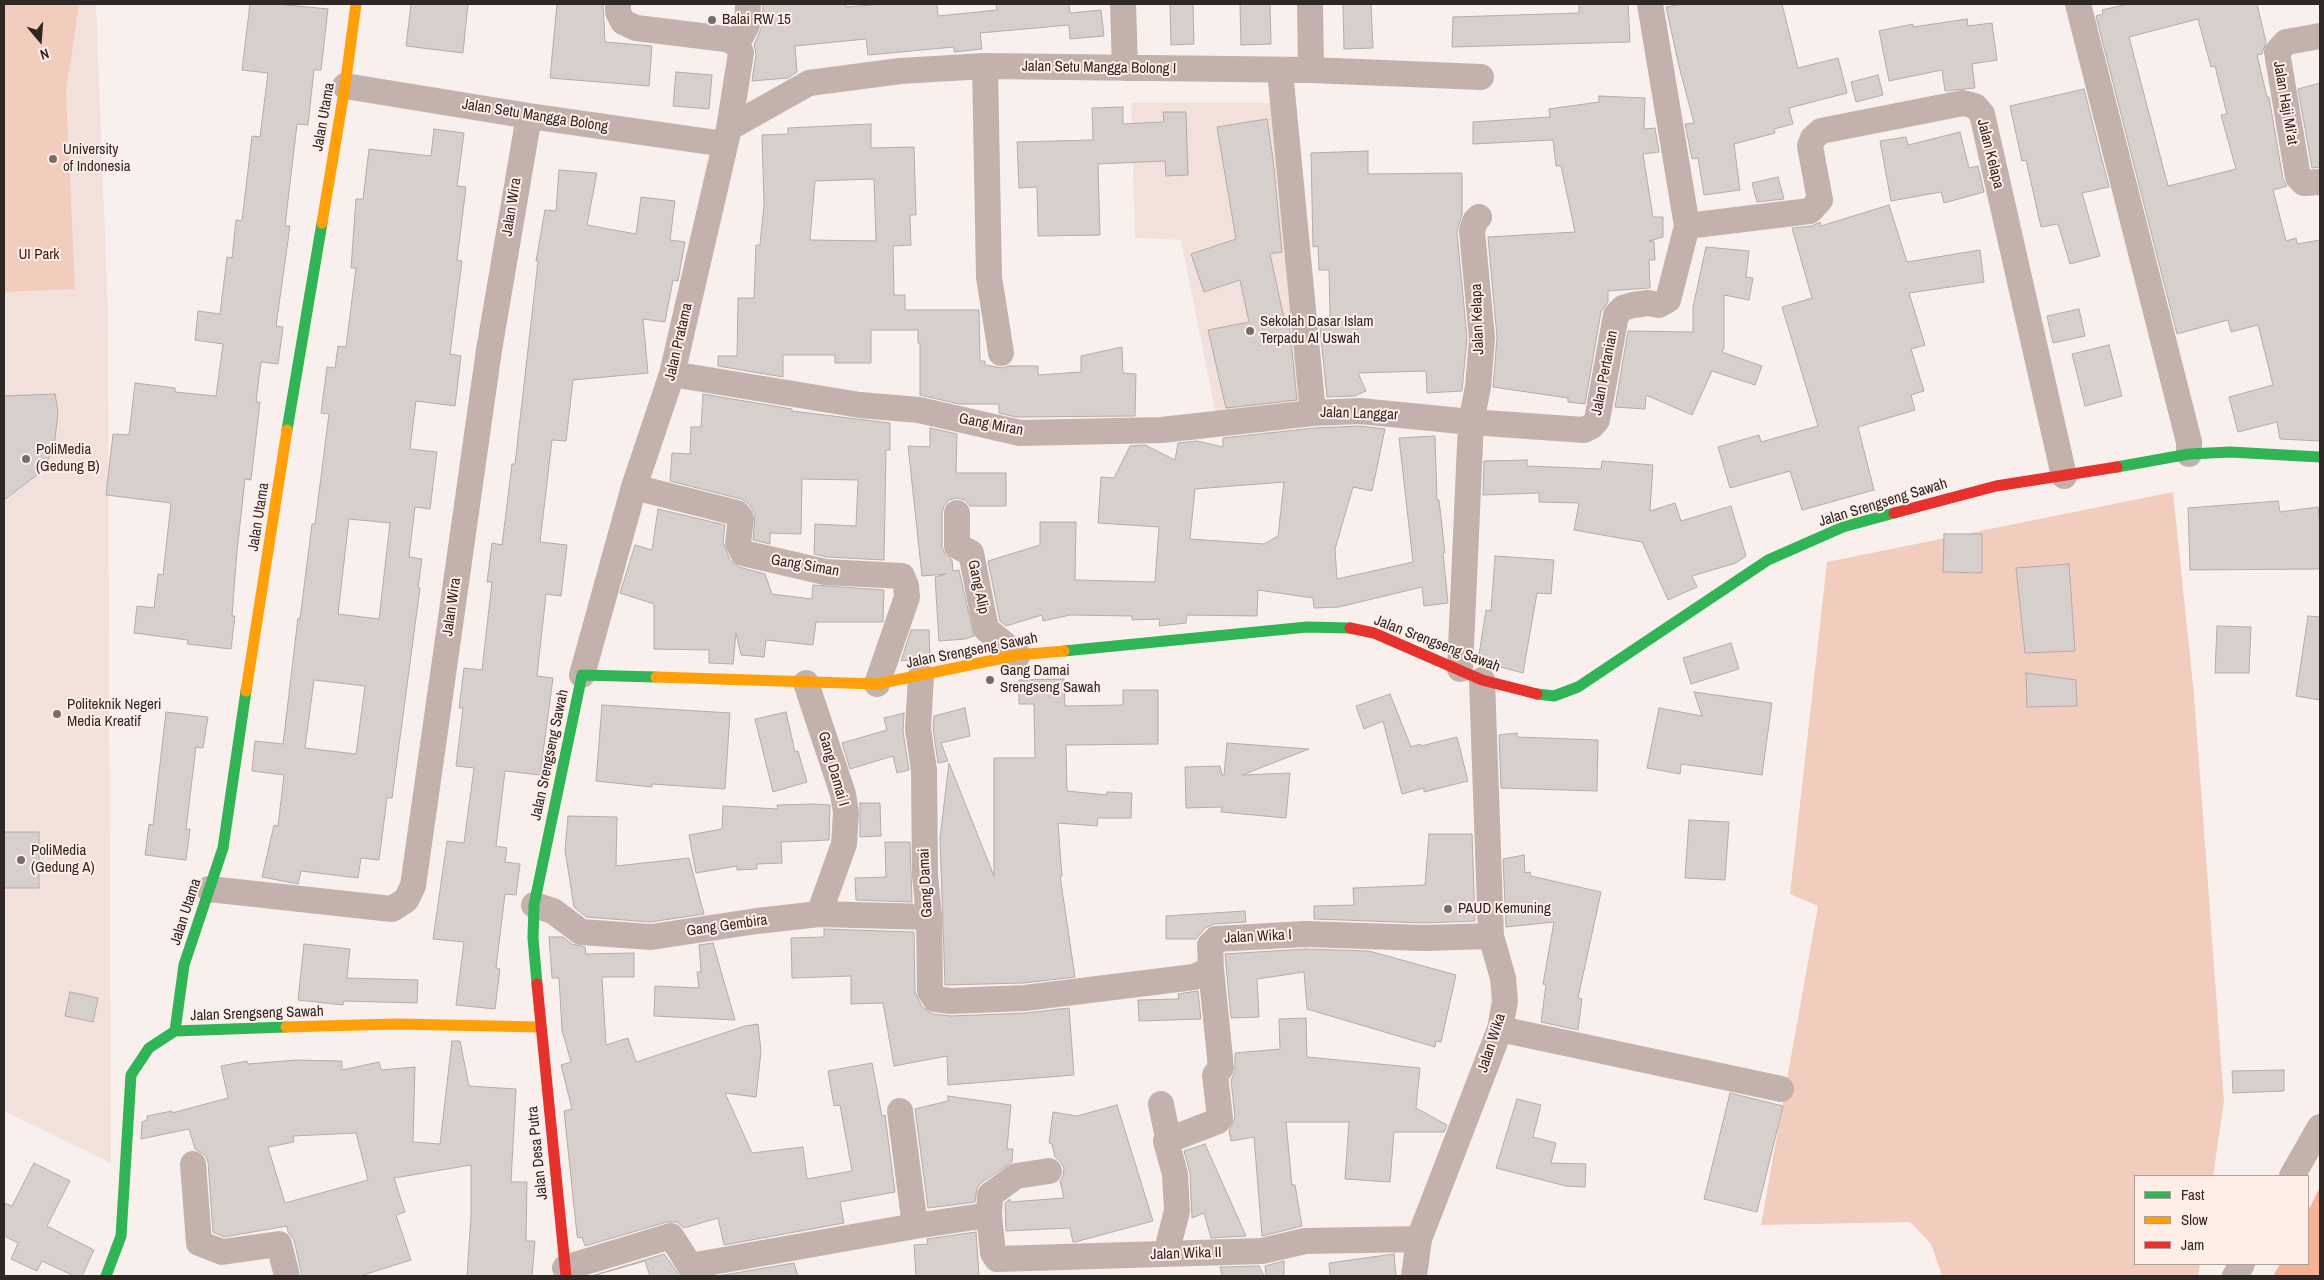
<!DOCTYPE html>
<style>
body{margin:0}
#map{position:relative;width:2324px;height:1280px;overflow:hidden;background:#f9f0ed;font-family:"Archivo Narrow",sans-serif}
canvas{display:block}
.frame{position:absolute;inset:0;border:5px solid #2f2724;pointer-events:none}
.legend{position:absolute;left:2134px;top:1175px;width:175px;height:90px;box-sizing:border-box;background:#ffeee7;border:1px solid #ac9e99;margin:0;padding:6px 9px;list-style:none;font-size:15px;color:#2f2724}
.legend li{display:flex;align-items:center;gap:10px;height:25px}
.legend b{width:25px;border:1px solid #ac9e99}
.north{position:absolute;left:15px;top:15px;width:50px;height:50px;-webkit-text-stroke:4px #ffeee7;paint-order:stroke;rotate:162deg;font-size:14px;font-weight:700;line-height:20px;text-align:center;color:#2f2724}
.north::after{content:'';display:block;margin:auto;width:18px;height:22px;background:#2f2724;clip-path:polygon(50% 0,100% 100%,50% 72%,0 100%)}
</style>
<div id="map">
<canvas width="2324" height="1280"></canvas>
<div class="frame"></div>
<ul class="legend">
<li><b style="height:6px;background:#30b455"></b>Fast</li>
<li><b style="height:6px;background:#ff9f0a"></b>Slow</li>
<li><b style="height:6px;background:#e5322d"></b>Jam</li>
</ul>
<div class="north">N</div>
</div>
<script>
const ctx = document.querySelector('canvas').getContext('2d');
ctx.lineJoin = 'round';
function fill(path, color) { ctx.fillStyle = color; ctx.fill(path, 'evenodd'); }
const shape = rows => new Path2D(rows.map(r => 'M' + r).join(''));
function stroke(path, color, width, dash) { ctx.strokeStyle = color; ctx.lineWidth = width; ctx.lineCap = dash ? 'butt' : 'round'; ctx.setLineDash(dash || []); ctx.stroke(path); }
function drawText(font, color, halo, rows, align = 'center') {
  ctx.font = font + ' "Archivo Narrow",sans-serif'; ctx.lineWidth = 4; ctx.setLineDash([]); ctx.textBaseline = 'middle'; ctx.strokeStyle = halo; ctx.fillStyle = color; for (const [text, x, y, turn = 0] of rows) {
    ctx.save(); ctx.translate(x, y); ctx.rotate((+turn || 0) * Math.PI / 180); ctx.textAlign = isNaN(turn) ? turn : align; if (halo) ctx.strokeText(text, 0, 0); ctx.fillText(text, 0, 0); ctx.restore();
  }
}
fill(shape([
 [4,4,96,4,108,314,111,1163,4,1111],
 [1131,103,1272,103,1308,410,1217,420,1181,240,1135,238]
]), '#f2e1db');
fill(shape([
 [4,4,79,4,66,91,75,289,4,292],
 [2173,492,2194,695,2224,1102,2213,1176,2135,1176,2135,1264,2200,1264,2198,1276,1942,1276,1931,1244,1910,1222,1761,1225,1818,906,1790,894,1827,562]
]), '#f2ccbc');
fill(shape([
 [2320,1187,2320,1276,2273,1276,2280,1264,2308,1264,2308,1211]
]), '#f5b295');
const building = shape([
 [250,4,277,4,328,9,321,70,314,70,308,125,297,124,285,226,290,226,276,326,283,327,278,364,261,362,256,402,260,402,251,480,245,479,237,551,232,616,235,616,231,649,187,644,188,640,134,633,137,606,154,608,158,574,163,575,171,503,106,495,113,434,129,435,135,383,175,388,175,392,216,396,223,344,195,340,198,311,220,314,227,257,232,258,236,220,242,221,252,136,260,137,268,73,242,70,250,4],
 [411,4,468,4,463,53,406,46,411,4],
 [557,4,603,4,605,42,652,46,649,86,550,78,557,4],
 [763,4,846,4,846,7,883,4,937,4,938,16,997,10,996,4,1069,4,1070,13,1101,10,1104,36,1070,39,1069,25,980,33,982,49,954,52,954,47,868,55,866,39,795,46,797,72,788,78,752,81,756,55,754,45,762,26,763,4],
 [1170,4,1193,4,1194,44,1171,45,1170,4],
 [1240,4,1270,4,1271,44,1241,45,1240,4],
 [1343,4,1371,4,1373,48,1344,49,1343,4],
 [1579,4,1628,4,1630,42,1452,47,1453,17,1579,13,1579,4],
 [1683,4,1782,4,1798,68,1838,58,1847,93,1789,108,1793,124,1774,129,1775,133,1734,144,1740,190,1704,195,1698,158,1692,159,1685,124,1694,123,1679,66,1666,7,1683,4],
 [2128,4,2257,4,2266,42,2262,54,2257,55,2267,97,2269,97,2283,179,2287,186,2273,190,2286,241,2296,238,2297,244,2320,240,2320,441,2280,439,2277,422,2238,432,2229,397,2273,385,2258,325,2231,332,2228,320,2177,334,2096,16,2103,14,2102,10,2128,4],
 [2198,19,2211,67,2215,66,2227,114,2221,115,2236,169,2168,186,2129,37,2198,19],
 [1967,19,1968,26,1992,23,1997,60,1972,64,1975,88,1945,91,1942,70,1889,81,1879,31,1913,24,1913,27,1967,19],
 [676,72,712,75,709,109,673,106,676,72],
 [1878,75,1883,95,1856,102,1851,82,1878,75],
 [2320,83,2320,167,2312,168,2298,89,2320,83],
 [2084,89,2109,187,2082,193,2100,256,2070,264,2058,224,2041,227,2026,160,2022,161,2010,106,2084,89],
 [1599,96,1645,98,1644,129,1655,128,1659,152,1643,154,1653,217,1663,217,1663,237,1649,241,1654,241,1655,260,1649,260,1650,288,1608,291,1608,302,1601,312,1585,404,1568,402,1568,398,1493,387,1497,337,1488,237,1575,232,1561,166,1556,166,1553,140,1473,144,1473,122,1550,117,1549,109,1599,102,1599,96],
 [1123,107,1123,124,1164,122,1163,112,1186,112,1188,175,1166,176,1165,161,1098,164,1100,235,1038,236,1037,187,1019,188,1017,142,1093,140,1092,108,1123,107],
 [1267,119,1273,159,1282,252,1270,254,1285,323,1289,323,1297,400,1226,408,1208,330,1249,322,1240,280,1204,292,1191,254,1236,239,1217,127,1267,119],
 [871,124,871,148,914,147,916,215,910,215,911,245,893,246,894,295,905,295,905,310,979,310,980,361,985,361,985,365,1003,368,1008,366,1038,366,1038,375,1081,372,1081,356,1122,347,1123,373,1136,374,1135,416,1016,417,999,413,999,404,959,404,920,395,920,343,918,343,918,330,871,330,871,363,835,363,835,355,783,355,783,377,718,366,718,356,737,356,738,298,754,298,756,245,760,245,764,204,762,135,788,134,788,128,871,124],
 [874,179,876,241,810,240,815,181,874,179],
 [434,129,464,133,457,186,466,187,457,260,462,261,450,354,461,356,455,406,416,401,410,449,437,452,430,509,415,507,409,557,422,559,418,588,420,588,392,798,387,798,379,860,361,858,358,878,301,871,298,884,262,877,274,825,278,826,284,775,252,771,255,741,283,744,298,618,300,619,312,524,315,524,329,414,321,413,327,367,335,368,338,346,346,347,356,268,351,268,356,199,363,199,369,149,431,156,434,129],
 [349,519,390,523,379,619,338,614,349,519],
 [314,680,365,686,356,754,305,748,314,680],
 [1960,132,1969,168,1978,166,1984,192,1944,203,1941,192,1891,201,1880,141,1906,137,1908,145,1960,132],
 [1368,151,1368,174,1462,173,1462,214,1457,232,1467,338,1462,391,1427,393,1426,371,1358,373,1366,391,1355,396,1327,397,1319,318,1330,317,1329,270,1319,270,1318,246,1313,247,1311,153,1368,151],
 [559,170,597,173,587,225,636,234,641,197,675,201,670,240,685,242,678,281,673,280,665,322,643,319,648,373,573,380,566,441,552,440,540,542,567,545,561,596,546,594,537,676,553,678,540,775,505,771,496,846,507,848,505,862,520,864,516,895,505,894,496,968,500,969,495,1009,456,1005,464,942,433,939,447,841,464,843,474,768,456,766,463,708,459,708,464,668,482,670,492,582,487,582,492,543,502,545,512,464,515,464,538,261,536,261,545,210,556,211,559,170],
 [1778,177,1784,199,1757,202,1752,183,1778,177],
 [1889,205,1907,262,1980,250,1984,282,1909,293,1925,345,1911,349,1924,391,1911,395,1915,410,1858,427,1874,490,1802,510,1790,471,1730,488,1718,447,1759,435,1761,442,1818,426,1782,307,1812,298,1792,228,1812,226,1820,222,1821,226,1889,205],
 [1706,247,1749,251,1746,277,1753,278,1749,300,1724,295,1724,348,1722,352,1762,366,1755,385,1712,371,1692,415,1646,395,1645,409,1615,407,1628,331,1693,332,1693,307,1706,247],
 [2079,309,2085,336,2053,343,2047,316,2079,309],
 [2109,345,2122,396,2085,406,2072,354,2109,345],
 [55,394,58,412,54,448,42,471,4,500,4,396,55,394],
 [703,394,792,409,792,411,890,423,890,450,886,450,884,560,827,557,814,554,815,524,856,526,858,480,802,479,801,534,770,533,770,544,753,540,755,514,749,504,741,499,670,481,672,453,690,454,691,427,701,427,703,394],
 [1360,426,1385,429,1372,491,1353,487,1335,549,1337,579,1413,562,1399,438,1435,436,1437,500,1439,500,1445,553,1443,553,1448,603,1424,606,1422,587,1339,607,1314,608,1313,598,1258,590,1257,616,1187,615,1186,623,1159,626,1160,619,1132,620,1132,616,1070,615,1043,621,1042,615,1006,626,1000,621,988,561,1040,545,1040,522,1076,522,1075,580,1155,582,1159,527,1098,523,1101,477,1114,478,1130,446,1145,445,1175,460,1178,443,1197,441,1223,447,1223,438,1314,428,1360,426],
 [1284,482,1278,536,1264,544,1190,539,1195,489,1284,482],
 [930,428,957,434,956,473,1006,473,1006,506,970,506,965,500,957,498,949,500,944,506,942,513,942,547,945,554,952,560,953,571,959,570,974,636,965,639,939,641,935,577,946,574,922,576,908,446,930,447,930,428],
 [1527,460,1527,466,1601,469,1602,461,1653,465,1650,511,1675,503,1681,521,1731,506,1746,556,1736,563,1692,576,1697,587,1668,600,1642,542,1574,530,1579,503,1539,502,1539,493,1483,495,1484,461,1527,460],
 [2278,501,2280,512,2318,507,2320,525,2320,569,2190,570,2188,508,2278,501],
 [658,509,725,525,723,542,730,560,739,567,765,574,772,594,812,599,813,585,884,590,883,622,816,622,813,645,766,640,764,657,741,655,736,633,733,664,709,663,709,650,654,649,654,604,620,593,635,545,652,550,658,509],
 [1944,534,1982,534,1982,573,1943,572,1944,534],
 [1495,556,1554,560,1551,594,1537,593,1523,673,1478,661,1486,610,1491,611,1495,556],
 [2069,564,2075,651,2025,653,2016,568,2069,564],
 [2308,616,2320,617,2320,700,2296,696,2308,616],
 [2217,626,2251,627,2249,673,2215,673,2217,626],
 [911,630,929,630,930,657,901,661,911,630],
 [1731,643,1739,669,1691,684,1683,658,1731,643],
 [2026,673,2076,680,2077,706,2027,707,2026,673],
 [1064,679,1065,706,1123,705,1123,690,1158,690,1158,744,1066,745,1067,791,1107,795,1107,792,1132,793,1131,818,1098,818,1097,826,1058,823,1062,876,1060,876,1075,977,1024,983,945,985,940,838,949,763,994,876,994,758,1035,758,1034,704,1019,704,1019,680,1064,679],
 [1694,692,1772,703,1762,775,1681,764,1680,774,1647,768,1659,708,1702,716,1694,692],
 [1390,694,1411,747,1420,744,1421,746,1457,737,1468,781,1424,792,1424,788,1402,794,1383,721,1364,729,1356,706,1390,694],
 [602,705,730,713,725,789,652,784,652,787,596,781,602,705],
 [965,708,970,736,941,743,948,761,938,763,933,728,934,716,965,708],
 [166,712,208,717,203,748,196,747,186,829,190,829,186,860,145,855,149,824,153,825,166,712],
 [786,712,795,752,798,751,807,782,773,792,755,719,786,712],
 [904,713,903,731,909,770,897,773,893,756,850,769,842,743,887,730,884,718,904,713],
 [1517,733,1517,737,1598,740,1597,791,1501,788,1499,735,1517,733],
 [1227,743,1309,749,1242,775,1290,773,1286,818,1221,812,1222,807,1186,808,1185,767,1220,766,1222,775,1224,775,1227,743],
 [860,803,880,803,881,836,860,837,860,803],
 [813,804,830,805,829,840,781,842,782,863,757,864,757,869,737,870,737,866,696,873,689,835,722,829,723,806,778,809,777,805,813,804],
 [568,816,617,817,616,866,689,858,704,914,650,922,586,917,574,907,565,850,568,816],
 [1689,820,1729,822,1725,880,1685,878,1689,820],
 [4,832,39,832,39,888,4,888,4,832],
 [1429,834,1472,834,1475,921,1424,923,1314,919,1314,906,1354,905,1353,888,1425,885,1429,834],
 [885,842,910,842,912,902,856,900,855,878,886,877,885,842],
 [1524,855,1525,873,1530,872,1531,876,1601,892,1578,998,1582,999,1578,1030,1541,1022,1546,985,1543,984,1554,922,1506,927,1503,859,1524,855],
 [1245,911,1246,922,1214,924,1205,928,1196,939,1166,939,1166,916,1245,911],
 [824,929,914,932,915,992,922,1007,933,1014,951,1016,1026,1013,1069,1008,1074,1075,948,1085,947,1056,894,1066,883,1003,851,1004,851,976,792,978,791,938,824,937,824,929],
 [549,937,563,937,572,944,585,947,586,954,634,953,634,977,602,977,606,1045,628,1038,636,1062,745,1026,758,1024,761,1051,756,1097,725,1093,752,1153,803,1147,807,1179,852,1171,840,1105,834,1106,828,1071,872,1063,882,1116,885,1115,895,1192,840,1202,844,1223,724,1245,718,1218,684,1228,677,1222,667,1222,585,1246,582,1237,578,1238,577,1235,564,1111,572,1109,561,1065,571,1062,562,1030,559,978,552,978,549,937],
 [713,943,735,1020,654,1016,655,986,699,988,697,972,701,972,699,945,713,943],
 [304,944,350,949,347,978,418,980,417,1003,344,1001,343,1005,298,1000,304,944],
 [1305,949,1369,951,1456,975,1441,1042,1436,1041,1435,1047,1307,1009,1304,972,1257,979,1259,1017,1231,1018,1225,954,1305,949],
 [1198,991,1201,1019,1139,1021,1138,1000,1179,999,1178,994,1198,991],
 [70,992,98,998,93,1022,65,1016,70,992],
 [1306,1018,1307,1057,1420,1068,1416,1108,1447,1125,1444,1132,1394,1132,1390,1182,1345,1179,1349,1122,1286,1122,1292,1185,1295,1185,1302,1226,1262,1236,1254,1137,1231,1141,1229,1131,1235,1117,1231,1080,1235,1072,1235,1053,1280,1049,1279,1019,1306,1018],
 [452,1041,460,1041,469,1086,516,1089,511,1182,527,1182,526,1241,535,1241,532,1276,467,1276,471,1217,471,1165,394,1178,405,1212,396,1215,411,1260,360,1276,302,1276,294,1240,288,1232,287,1226,224,1237,213,1232,208,1162,205,1155,195,1149,189,1129,141,1139,142,1122,147,1120,147,1116,172,1111,172,1113,228,1098,221,1066,247,1061,248,1064,296,1060,342,1061,342,1070,379,1062,381,1070,415,1067,413,1142,440,1144,452,1041],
 [356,1133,368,1180,285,1203,268,1147,294,1142,293,1136,356,1133],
 [2284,1070,2284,1091,2233,1093,2232,1071,2284,1070],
 [1730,1093,1783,1106,1757,1212,1704,1199,1730,1093],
 [948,1096,1011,1105,1007,1149,1013,1149,1012,1162,981,1183,977,1188,975,1202,928,1208,915,1109,948,1101,948,1096],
 [1517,1099,1541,1105,1533,1137,1556,1143,1551,1163,1586,1164,1585,1187,1566,1186,1496,1168,1517,1099],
 [1117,1105,1153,1221,1075,1242,1073,1242,1070,1228,1006,1231,1005,1203,1010,1199,1010,1202,1064,1198,1060,1181,1063,1176,1064,1168,1060,1161,1055,1157,1052,1144,1049,1143,1053,1112,1077,1116,1117,1105],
 [1205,1144,1246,1236,1211,1238,1204,1213,1192,1218,1190,1173,1184,1151,1205,1144],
 [34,1163,70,1181,47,1226,94,1250,82,1276,74,1276,42,1261,37,1271,11,1259,18,1243,4,1236,4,1203,12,1206,34,1163],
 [976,1232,979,1276,916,1276,914,1245,928,1244,927,1239,976,1232],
 [664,1254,680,1276,650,1276,645,1261,592,1276,664,1254],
 [1394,1254,1396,1276,1330,1276,1329,1263,1394,1254],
 [1284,1261,1284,1276,1266,1276,1265,1266,1284,1261],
 [794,1263,798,1276,718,1276,794,1263],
 [1259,1266,1264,1276,1222,1276,1220,1267,1259,1266]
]);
fill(building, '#d7cfcc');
stroke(building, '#b4aca9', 1);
stroke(shape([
 [618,4,618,12,623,22,636,28,726,39,737,44],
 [1123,4,1125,68],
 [1310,4,1311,70],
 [2078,4,2189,442,2189,454],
 [2320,36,2286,42,2277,52,2298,177,2304,183,2320,182],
 [737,44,747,25,748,4],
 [985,66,989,277,1001,353],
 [1280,71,1313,413,1360,411,1471,422,1460,669],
 [345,86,529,116,725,144],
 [729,128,809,83,900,71,985,66,1311,70,1481,77],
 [1479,217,1475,221,1472,231,1482,338,1478,387,1471,422,1584,430,1592,426,1597,420,1616,315,1623,308,1633,305,1648,303,1659,305,1668,300,1687,226,1650,4],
 [1687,226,1810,211,1820,200,1810,146,1813,138,1821,131,1963,103,1975,106,1982,114,2064,476],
 [672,374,860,405,919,410,1020,433,1162,430,1313,413],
 [634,487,737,513,741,518,738,543,743,553,825,572,902,576,906,586,907,597,877,684],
 [957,513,957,546,971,553,986,629,1018,655],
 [582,675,634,487,672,374,729,128,741,53,737,44],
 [921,676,918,729,924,770,925,875,929,917,930,991,935,999,950,1001,1025,998,1194,977,1211,969,1210,945,1216,939,1305,934,1424,938,1491,936],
 [806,683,843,794,846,813,844,844,819,914],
 [209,889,392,909,406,900,413,886,489,350,529,116],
 [534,905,553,911,581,932,651,937,757,921,819,914,929,917],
 [1500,1029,1781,1089],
 [1161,1104,1168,1138],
 [193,1164,199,1243,222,1252,279,1244,287,1276],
 [2292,1176,2320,1127],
 [989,1215,993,1253,997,1259,1262,1251,1305,1241,1419,1239],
 [915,1226,989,1215,990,1195,1016,1176,1049,1171],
 [1166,1254,1177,1211,1175,1174,1166,1141,1218,1121,1220,1118,1215,1075,1221,1068,1211,969],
 [565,1268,671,1236,690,1266,915,1226,900,1111],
 [1414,1276,1419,1239,1500,1029,1505,1001,1503,978,1491,936,1482,680],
 [2235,1276,2242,1264]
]), '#c3b2ab', 26);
stroke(shape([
 [287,430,322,223],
 [2117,467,2189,454,2230,452,2320,457],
 [1064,651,1307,627,1350,628],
 [1537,694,1554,696,1578,687,1768,560,1843,527,1894,513],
 [537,984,533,938,534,905,582,675,656,677],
 [175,1031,184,965,223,848,246,691],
 [106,1276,121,1236,131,1075,149,1048,175,1031,286,1027]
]), '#30b455', 11);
stroke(shape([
 [322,223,345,86,356,4],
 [656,677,877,684,1018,655,1064,651],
 [246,691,287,430],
 [286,1027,396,1024,540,1027]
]), '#ff9f0a', 11);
stroke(shape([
 [1894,513,1996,486,2117,467],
 [1350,628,1374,633,1482,680,1537,694],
 [537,984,566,1276]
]), '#e5322d', 11);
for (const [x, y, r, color] of [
 [712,20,5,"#766d6a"],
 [53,159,5,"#766d6a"],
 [1250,331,5,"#766d6a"],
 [26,459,5,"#766d6a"],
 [990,680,5,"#766d6a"],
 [57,714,5,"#766d6a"],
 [21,860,5,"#766d6a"],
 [1448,909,5,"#766d6a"]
]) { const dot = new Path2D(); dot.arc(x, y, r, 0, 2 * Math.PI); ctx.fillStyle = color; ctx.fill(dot); stroke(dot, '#ffeee7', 2); }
drawText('15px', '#2f2724', '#ffeee7', [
 ["Balai RW 15",722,20],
 ["University",63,150],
 ["of Indonesia",63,167],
 ["Sekolah Dasar Islam",1260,322],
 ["Terpadu Al Uswah",1260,339],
 ["PoliMedia",36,450],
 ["(Gedung B)",36,467],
 ["Gang Damai",1000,671],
 ["Srengseng Sawah",1000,688],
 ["Politeknik Negeri",67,705],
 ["Media Kreatif",67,722],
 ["PoliMedia",31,851],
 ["(Gedung A)",31,868],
 ["PAUD Kemuning",1458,909]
], 'left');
drawText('15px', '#2f2724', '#ffeee7', [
 ["Jalan Setu Mangga Bolong I",1099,68,1],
 ["Jalan Haji Mi'at",2285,103,80],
 ["Jalan Setu Mangga Bolong",535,116,9],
 ["Jalan Utama",324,117,-80],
 ["Jalan Kelapa",1990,154,76],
 ["Jalan Wira",512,207,-81],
 ["Jalan Kelapa",1478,319,-92],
 ["Jalan Pratama",679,342,-77],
 ["Jalan Pertanian",1605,373,-79],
 ["Jalan Langgar",1359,414,2],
 ["Gang Miran",991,425,11],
 ["Jalan Srengseng Sawah",1883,503,-17],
 ["Jalan Utama",259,517,-81],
 ["Gang Siman",805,566,10],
 ["Gang Alip",978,587,78],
 ["Jalan Wira",452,607,-82],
 ["Jalan Srengseng Sawah",1437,644,21],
 ["Jalan Srengseng Sawah",972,651,-11],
 ["Jalan Srengseng Sawah",550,755,-78],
 ["Gang Damai I",833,769,74],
 ["Gang Damai",926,883,-93],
 ["Jalan Utama",186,912,-72],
 ["Gang Gembira",727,926,-8],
 ["Jalan Wika I",1258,937,-3],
 ["Jalan Srengseng Sawah",257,1014,-2],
 ["Jalan Wika",1492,1043,-72],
 ["Jalan Desa Putra",538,1153,-96],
 ["Jalan Wika II",1186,1254,-2]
]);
drawText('15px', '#452111', '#ffeee7', [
 ["UI Park",39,255]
]);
</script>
